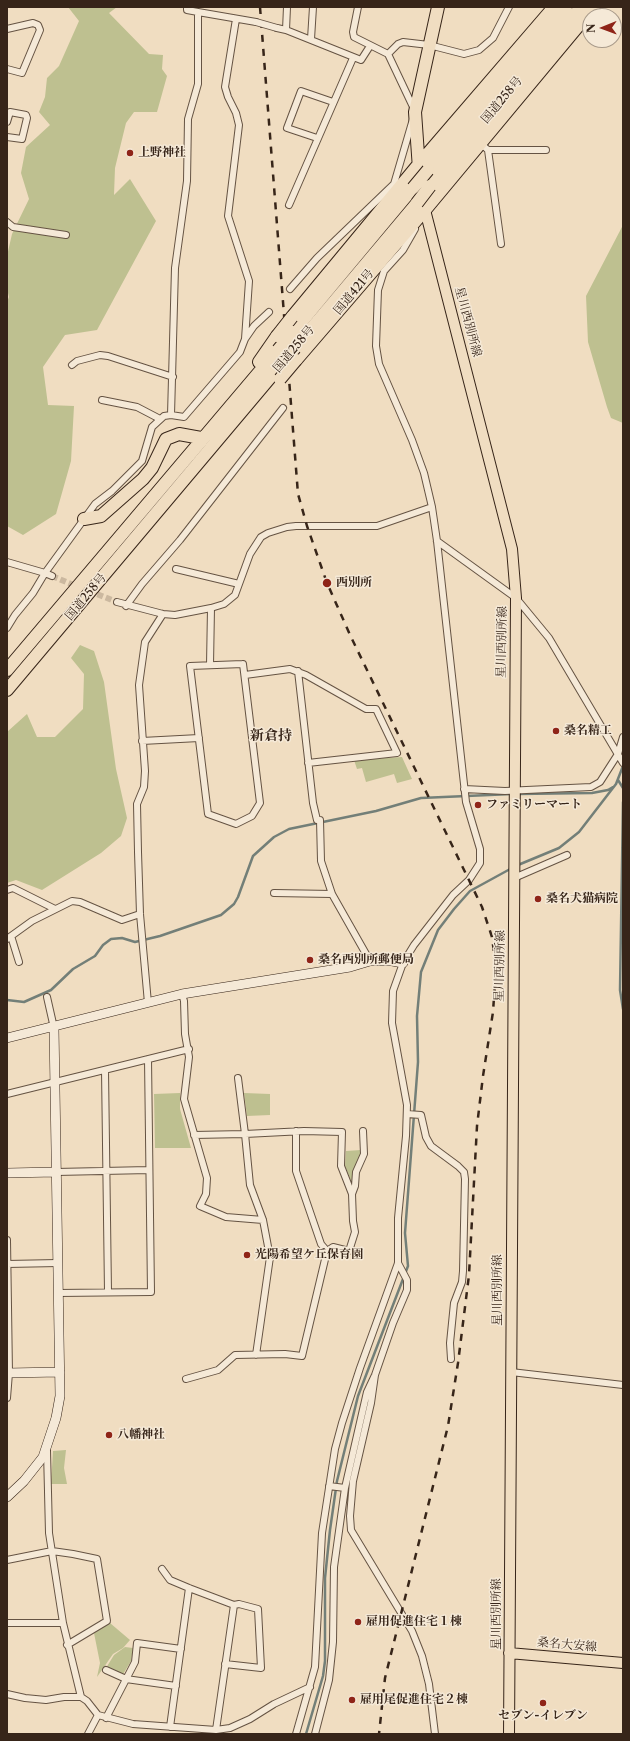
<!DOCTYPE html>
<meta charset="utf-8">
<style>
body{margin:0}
#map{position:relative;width:630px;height:1741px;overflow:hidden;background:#f0ddc1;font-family:"Libre Caslon Text",serif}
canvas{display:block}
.frame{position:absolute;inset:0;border:8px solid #372519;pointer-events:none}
.north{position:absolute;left:582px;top:8px;width:40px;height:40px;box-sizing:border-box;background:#f5e9d7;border:1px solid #a99b8b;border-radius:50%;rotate:269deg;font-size:11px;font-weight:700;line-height:16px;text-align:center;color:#372519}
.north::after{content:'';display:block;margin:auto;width:14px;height:18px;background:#8f2418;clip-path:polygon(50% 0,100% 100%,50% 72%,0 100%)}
</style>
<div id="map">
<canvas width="630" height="1741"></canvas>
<div class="frame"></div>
<div class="north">N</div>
</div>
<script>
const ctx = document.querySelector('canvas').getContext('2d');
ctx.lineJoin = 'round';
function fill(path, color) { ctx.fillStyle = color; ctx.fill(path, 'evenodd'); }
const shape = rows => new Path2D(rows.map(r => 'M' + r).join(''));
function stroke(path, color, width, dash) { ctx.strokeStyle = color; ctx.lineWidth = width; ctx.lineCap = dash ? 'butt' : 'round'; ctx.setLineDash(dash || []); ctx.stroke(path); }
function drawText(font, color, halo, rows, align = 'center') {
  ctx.font = font + ' "Libre Caslon Text","Noto Serif JP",serif'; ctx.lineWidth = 3; ctx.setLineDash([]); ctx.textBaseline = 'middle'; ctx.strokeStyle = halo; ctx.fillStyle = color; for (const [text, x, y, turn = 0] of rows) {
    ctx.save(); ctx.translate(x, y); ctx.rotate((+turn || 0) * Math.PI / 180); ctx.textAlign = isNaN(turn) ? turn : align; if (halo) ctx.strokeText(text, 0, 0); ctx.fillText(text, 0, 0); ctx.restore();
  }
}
fill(shape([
 [68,7,117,7,109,13,149,54,163,55,162,69,167,76,157,112,134,112,126,123,115,168,114,195,130,179,156,221,97,330,65,335,43,367,48,405,74,406,71,461,56,514,23,535,7,526,7,302,9,297,7,289,7,256,12,234,29,199,21,173,26,147,50,125,39,112,45,97,47,78,59,66,79,21],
 [623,225,623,423,611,418,607,407,588,342,586,296],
 [80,645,94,651,104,682,116,769,127,818,121,836,101,853,42,890,16,880,7,883,7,732,27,714,37,737,55,737,83,709,84,674,71,658],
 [402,757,412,779,397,783,394,774,366,782,362,768,357,769,354,760],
 [180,1093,180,1109,191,1148,155,1148,154,1094],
 [244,1093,270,1094,270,1115,247,1116],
 [361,1150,362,1153,354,1172,352,1183,345,1166,346,1151],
 [66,1450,64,1468,67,1484,51,1484,53,1451],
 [110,1623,130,1640,123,1648,113,1654,97,1677,100,1663,94,1633],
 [125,1647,133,1648,131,1661,122,1676,106,1668,114,1655]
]), '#bec090');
stroke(shape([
 [618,780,623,788],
 [517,794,592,793,608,790,613,787],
 [623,802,620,990,623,1009],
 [518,865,559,848,579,832,616,784,623,766],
 [7,1000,24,1002,51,990,73,969,95,956,103,945,111,939,122,938,135,942,160,936,221,915,234,904,238,897,253,856,274,837,289,829,376,811,421,798,512,794],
 [306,1734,323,1676,325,1661,325,1578,330,1530,337,1481,358,1396,408,1266,405,1233,418,1062,417,1016,421,972,438,930,454,909,470,891,512,868]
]), '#737f78', 2.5);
stroke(shape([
 [52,576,78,587],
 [89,591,117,602]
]), '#cbb89f', 6, [6, 3]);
const street = shape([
 [187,7,187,10,198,12,256,22],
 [358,7,353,32,354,37,388,54,414,109],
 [236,19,225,87,228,97,236,113,239,125,228,216,249,281,245,339],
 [277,28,286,30,361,60,370,46],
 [7,29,33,23,38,25,40,30,22,73,7,69],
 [286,30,287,7],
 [311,39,313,7],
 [388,54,398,44,403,42,429,45,464,54,479,50,493,38,509,7],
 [7,122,10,112,26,115,27,118,22,139,7,137],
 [317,138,287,128,301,91,333,102],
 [480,143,488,150,501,244],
 [488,150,546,150],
 [289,205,353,58],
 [7,222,13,227,66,235],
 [290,289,317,258,394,184,413,119],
 [72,365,77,361,100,355,108,356,173,377],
 [102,400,137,407,160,419],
 [171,415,184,417,240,352,245,339,254,326,269,312],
 [437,541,516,598,549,638,623,763],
 [7,562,45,573,33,593,15,615,7,628],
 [176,569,239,584],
 [52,576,45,573,95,504,112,491,142,461,152,427,164,416,171,415,175,268,187,181,188,119,198,84,198,12],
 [117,602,163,614,175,615,211,608,224,604,235,595,250,554,261,537,268,533,287,527,296,526,377,526,432,507],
 [126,606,142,584,180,540,283,408],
 [243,664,260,803,252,816,236,824,208,814,190,666,243,664],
 [210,665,211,608],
 [298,671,313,803,317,820],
 [245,675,290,669,306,675,366,709,376,709,397,753,308,763],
 [142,741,199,738],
 [464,789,505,791,591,787,600,782,618,754,623,737],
 [320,820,321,861,332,894,370,961],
 [514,878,567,855],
 [7,890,13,888,55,909],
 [274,893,332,894],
 [11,936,19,962],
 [7,939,32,921,72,901,80,902,122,920,140,914],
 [182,994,184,1001,185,1034,189,1057,184,1099,207,1178,206,1194,200,1206,226,1217,263,1220],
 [47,997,54,1028],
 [148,1003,140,914,138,852,137,804,144,787,145,771,139,685,145,642,163,614],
 [105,1070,108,1292],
 [238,1078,245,1134,304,1131,342,1132,341,1166,352,1194,353,1221,355,1232,349,1251,333,1247,327,1251],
 [7,1094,189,1049],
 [407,1114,421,1115,426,1137,431,1146,458,1166,464,1172,465,1179,463,1271,462,1282,454,1303,450,1343,451,1359],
 [194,1135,245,1134,250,1185,263,1220,270,1257,256,1355],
 [56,1172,149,1170],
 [352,1194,355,1186,356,1172,364,1154,363,1131],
 [7,1240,9,1373,7,1398],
 [7,1264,58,1263],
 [58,1293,151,1292,148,1059],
 [511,1372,623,1385],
 [375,1375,371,1403,353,1481,350,1516,351,1530,412,1631,422,1656,429,1684,435,1734],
 [186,1379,218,1370,235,1355,285,1354,302,1356,327,1251,321,1244,296,1171,296,1131],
 [47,1451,49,1533,63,1623,81,1697,87,1701,98,1715,133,1724,216,1730,230,1728,250,1719,274,1704,310,1687],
 [329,1486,345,1488,367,1392,375,1375,393,1323,407,1290,407,1280,398,1263],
 [7,1560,52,1551,73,1554,97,1559,107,1621,67,1645],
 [162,1569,170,1580,189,1588,234,1605,239,1604,258,1609,261,1668,225,1664],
 [7,1623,63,1623],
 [106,1670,126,1679,176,1686],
 [7,1694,25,1698,46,1700,64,1697,81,1697],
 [106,1718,135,1662,137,1643,181,1649],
 [170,1727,189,1588],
 [216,1730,234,1605],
 [88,1734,98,1715],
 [296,1734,315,1667,322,1533,335,1449,342,1423,360,1368,398,1263,398,1218,406,1136,407,1105,392,1023,393,991,403,963,414,945,453,895,469,880,480,863,480,849,466,802,437,541,432,507,424,473,412,440,379,364,376,346,378,290,384,271,403,250,415,229],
 [315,1734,329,1680,333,1642,334,1567,345,1488]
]);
const secondary = shape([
 [7,1038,182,994,350,967,370,961,392,961,403,963],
 [7,1173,56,1172],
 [7,1373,60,1372],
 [7,1497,24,1481,43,1457,56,1418,60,1396,54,1028]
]);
const primary = shape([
 [425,210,512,549,516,598,509,1734],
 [509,1653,623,1663]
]);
const highway = shape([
 [419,169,415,112,438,7],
 [428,170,566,7],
 [430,186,581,7],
 [292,317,418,165,554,7],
 [293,332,413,188],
 [295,348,417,203],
 [296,360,425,210,594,7],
 [259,362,277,336],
 [84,519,101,516,143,479,152,468,166,439,179,434,201,438],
 [7,670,278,350],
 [7,690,279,367]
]);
stroke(street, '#655343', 8);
stroke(secondary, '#372519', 10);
stroke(primary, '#372519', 12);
stroke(highway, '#372519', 14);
stroke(street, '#f5e9d7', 6);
stroke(secondary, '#f5e9d7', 9);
stroke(primary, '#f0ddc1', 10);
stroke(highway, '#f0ddc1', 12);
stroke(shape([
 [260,7,298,494,307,526,327,583,351,637,482,907,492,937,496,968,493,1012,483,1076,477,1126,469,1275,458,1363,448,1426,385,1678,379,1734]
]), '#372519', 2.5, [7, 7]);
const streetBridge = shape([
 [256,22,277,28]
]);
const highwayBridge = shape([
 [413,188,428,170],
 [417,203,430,186],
 [277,336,292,317],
 [278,350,293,332],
 [279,367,295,348],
 [280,379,296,360]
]);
stroke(streetBridge, '#655343', 8, []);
stroke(highwayBridge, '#372519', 14, []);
stroke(streetBridge, '#f5e9d7', 6);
stroke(highwayBridge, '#f0ddc1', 12);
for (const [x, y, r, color] of [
 [130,153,4,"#8f2418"],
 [327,583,5,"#8f2418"],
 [556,731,4,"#8f2418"],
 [478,805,4,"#8f2418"],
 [538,899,4,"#8f2418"],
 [310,960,4,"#8f2418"],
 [247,1255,4,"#8f2418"],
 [109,1435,4,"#8f2418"],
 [358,1622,4,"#8f2418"],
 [352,1700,4,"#8f2418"],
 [543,1703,4,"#8f2418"]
]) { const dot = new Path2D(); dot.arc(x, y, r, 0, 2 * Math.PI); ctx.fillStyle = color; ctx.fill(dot); stroke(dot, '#f5e9d7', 1.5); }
drawText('12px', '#372519', '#f5e9d7', [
 ["国道258号",502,100,-50],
 ["国道421号",354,292,-50],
 ["星川西別所線",468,322,75],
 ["国道258号",294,349,-50],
 ["国道258号",86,597,-50],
 ["星川西別所線",502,642,-89],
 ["星川西別所線",500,966,-89],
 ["星川西別所線",498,1290,-90],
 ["星川西別所線",497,1614,-90],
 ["桑名大安線",567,1645,5]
]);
drawText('bold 12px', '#372519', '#f5e9d7', [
 ["上野神社",138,153],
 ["西別所",336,583],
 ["桑名精工",564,731],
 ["ファミリーマート",486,805],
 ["桑名犬猫病院",546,899],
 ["桑名西別所郵便局",318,960],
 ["光陽希望ケ丘保育園",255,1255],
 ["八幡神社",117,1435],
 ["雇用促進住宅１棟",366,1622],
 ["雇用尾促進住宅２棟",360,1700],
 ["セブン-イレブン",543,1716,"center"]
], 'left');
drawText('bold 14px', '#372519', '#f5e9d7', [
 ["新倉持",271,736]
]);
</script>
